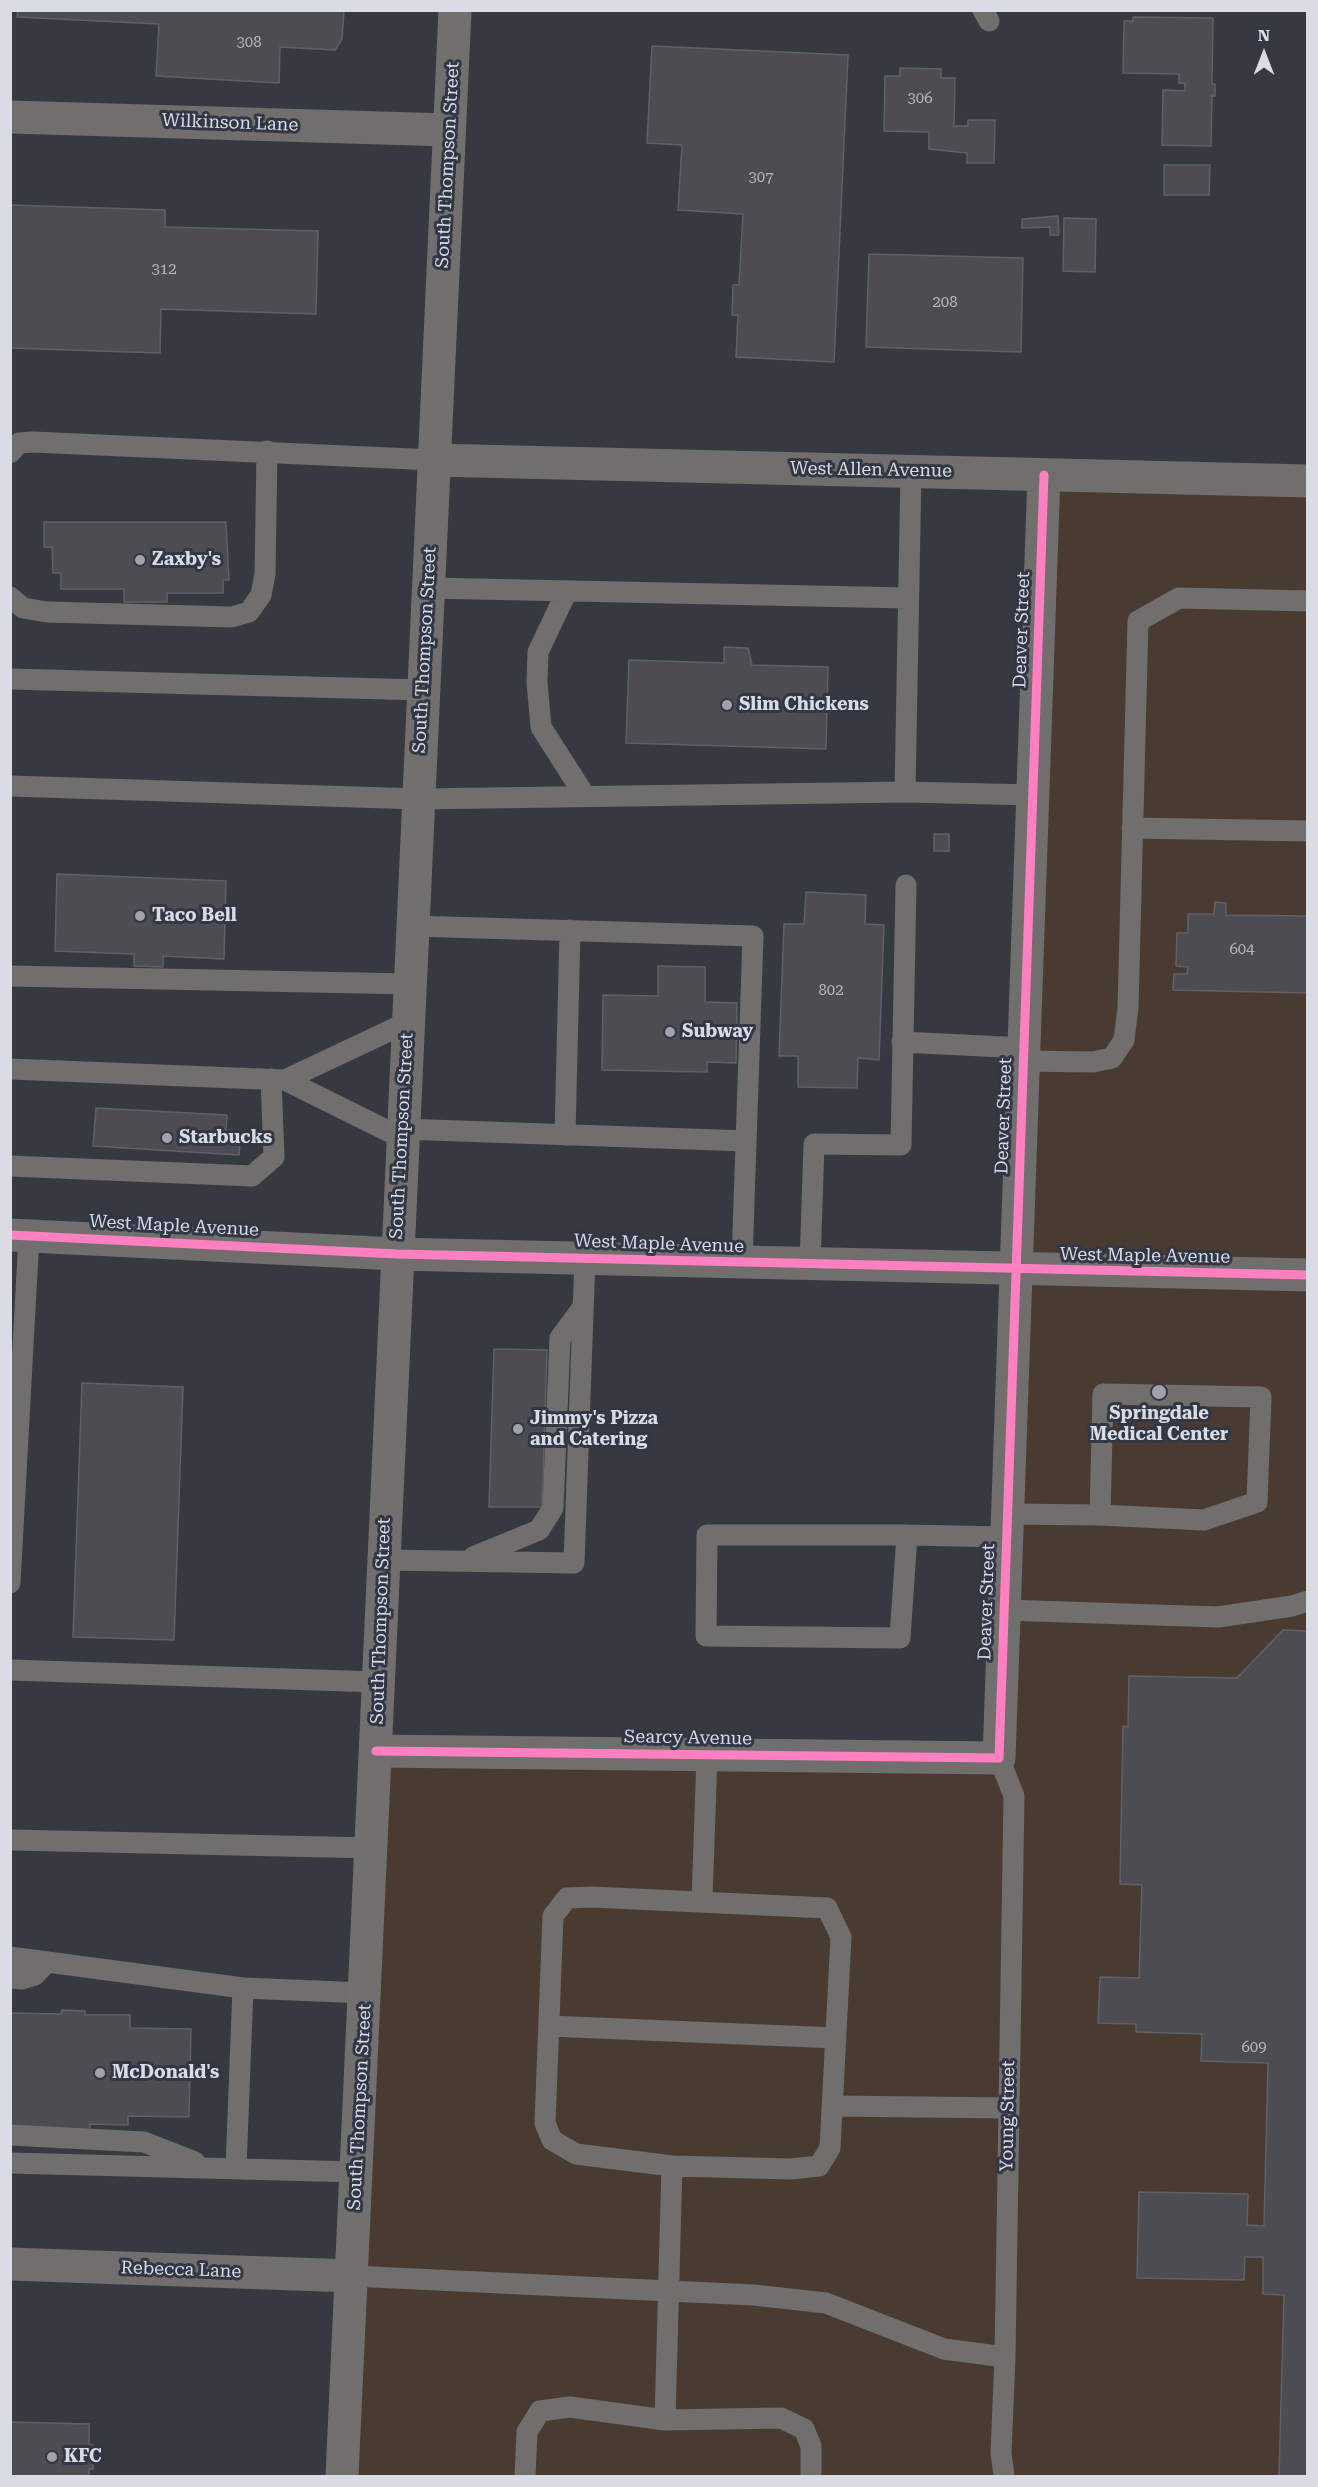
<!DOCTYPE html>
<style>
body{margin:0}
#map{position:relative;width:1318px;height:2487px;overflow:hidden;background:#373941;font-family:"Roboto Serif",serif}
canvas{display:block}
.frame{position:absolute;inset:0;border:12px solid #d9dce5;pointer-events:none}
.north{position:absolute;left:1234px;top:24px;width:60px;height:60px;-webkit-text-stroke:4px #333745;paint-order:stroke;rotate:0deg;font-size:16px;font-weight:700;line-height:24px;text-align:center;color:#d9dce5}
.north::after{content:'';display:block;margin:auto;width:21px;height:27px;background:#d9dce5;clip-path:polygon(50% 0,100% 100%,50% 72%,0 100%)}
</style>
<div id="map">
<canvas width="1318" height="2487"></canvas>
<div class="frame"></div>
<div class="north">N</div>
</div>
<script>
const ctx = document.querySelector('canvas').getContext('2d');
ctx.lineJoin = 'round';
function fill(path, color) { ctx.fillStyle = color; ctx.fill(path, 'evenodd'); }
const shape = rows => new Path2D(rows.map(r => 'M' + r).join(''));
function stroke(path, color, width, dash) { ctx.strokeStyle = color; ctx.lineWidth = width; ctx.lineCap = dash ? 'butt' : 'round'; ctx.setLineDash(dash || []); ctx.stroke(path); }
function drawText(font, color, halo, rows, align = 'center') {
  ctx.font = font + ' "Roboto Serif",serif'; ctx.lineWidth = 6; ctx.setLineDash([]); ctx.textBaseline = 'middle'; ctx.strokeStyle = halo; ctx.fillStyle = color; for (const [text, x, y, turn = 0] of rows) {
    ctx.save(); ctx.translate(x, y); ctx.rotate((+turn || 0) * Math.PI / 180); ctx.textAlign = isNaN(turn) ? turn : align; if (halo) ctx.strokeText(text, 0, 0); ctx.fillText(text, 0, 0); ctx.restore();
  }
}
fill(shape([
 [1044,475,1307,481,1307,2476,342,2476,376,1751,999,1758]
]), '#493b32');
const building = shape([
 [18,10,344,10,342,39,335,50,280,47,279,83,156,76,159,24,17,17,18,10],
 [1133,17,1213,18,1212,84,1215,84,1215,96,1212,96,1211,146,1162,145,1163,90,1185,91,1185,83,1179,83,1179,74,1123,73,1124,21,1133,21,1133,17],
 [652,46,848,55,834,362,736,357,738,315,732,315,733,285,739,285,743,214,678,210,682,145,647,143,652,46],
 [900,68,941,69,941,78,955,78,954,126,968,126,968,120,995,120,994,163,967,163,967,153,929,149,929,132,884,131,885,76,900,76,900,68],
 [1164,165,1210,165,1209,195,1164,195,1164,165],
 [10,205,165,210,165,227,318,231,316,314,161,309,160,353,10,348,10,205],
 [1058,216,1059,235,1050,235,1050,227,1022,228,1022,219,1058,216],
 [1064,218,1096,219,1095,272,1063,271,1064,218],
 [869,254,1023,258,1021,352,866,347,869,254],
 [44,522,226,522,229,580,223,580,223,593,167,593,167,602,124,602,124,589,61,589,61,573,53,573,52,547,44,547,44,522],
 [724,647,748,648,752,665,828,667,826,749,626,743,629,660,724,663,724,647],
 [934,834,949,834,949,851,934,851,934,834],
 [57,874,226,881,224,959,163,956,163,967,134,966,134,954,55,951,57,874],
 [806,892,866,895,865,924,884,925,879,1060,858,1058,857,1088,798,1087,798,1056,779,1056,784,924,804,924,806,892],
 [1215,902,1226,903,1226,915,1308,916,1308,993,1173,990,1174,974,1187,974,1188,967,1176,966,1177,933,1188,933,1188,914,1214,914,1215,902],
 [658,966,705,967,705,1002,737,1003,736,1063,707,1062,707,1072,602,1070,603,995,658,996,658,966],
 [96,1108,227,1115,226,1130,241,1131,239,1155,93,1146,96,1108],
 [494,1349,547,1350,542,1507,489,1507,494,1349],
 [82,1383,183,1387,174,1640,73,1637,82,1383],
 [1283,1630,1308,1631,1308,2476,1279,2476,1284,2295,1263,2294,1263,2257,1245,2257,1244,2280,1137,2278,1139,2192,1248,2194,1247,2225,1264,2226,1268,2063,1201,2061,1202,2034,1136,2032,1136,2024,1098,2023,1100,1977,1139,1978,1142,1885,1120,1884,1123,1726,1128,1727,1129,1676,1237,1678,1283,1630],
 [62,2010,85,2011,85,2015,130,2015,130,2028,191,2029,189,2117,128,2116,128,2125,90,2124,90,2134,10,2132,10,2013,61,2014,62,2010],
 [10,2422,89,2424,89,2445,93,2445,93,2469,89,2469,89,2476,10,2476,10,2422]
]);
fill(building, '#4c4c52');
stroke(building, '#616067', 1.5);
stroke(shape([
 [983,10,989,21],
 [10,453,19,443,33,442,434,460],
 [911,471,905,792,1033,795],
 [428,588,908,598],
 [567,591,538,652,537,682,541,727,585,796],
 [10,597,23,608,47,612,232,617,249,612,261,595,265,574,267,451],
 [10,679,423,690],
 [10,786,418,799,905,792],
 [1132,828,1308,831],
 [412,926,753,936,742,1262],
 [10,976,410,984],
 [902,1042,1023,1048],
 [1022,1061,1093,1062,1112,1058,1124,1040,1128,1008,1138,621,1179,598,1308,601],
 [10,1069,285,1080,402,1138],
 [285,1080,408,1022],
 [402,1129,746,1141],
 [565,1135,570,930],
 [10,1166,252,1176,274,1157,271,1079],
 [810,1265,814,1144,901,1145,906,885],
 [1007,1514,1100,1515,1204,1520,1257,1502,1261,1397,1103,1394,1100,1515],
 [907,1535,900,1638,706,1636,707,1535,907,1535,1006,1537],
 [473,1557,539,1530,553,1508,560,1338,583,1307],
 [384,1560,574,1563,585,1258],
 [10,1583,29,1236],
 [1004,1610,1218,1617,1292,1606,1308,1601],
 [10,1670,378,1682],
 [999,1758,1014,1796,1005,2357,1001,2453,1004,2476],
 [13,1840,371,1848],
 [702,1901,707,1755],
 [10,1957,243,1988,365,1993],
 [10,1978,22,1979,35,1975,47,1962],
 [549,2026,836,2038],
 [833,2106,1008,2108],
 [10,2135,144,2142,195,2162],
 [10,2163,357,2172],
 [236,2168,243,1988],
 [352,2276,754,2295,826,2303,944,2349,1005,2357],
 [665,2420,672,2166,791,2169,819,2166,830,2148,841,1937,827,1908,592,1897,567,1898,553,1916,545,2123,552,2140,576,2154,672,2166],
 [525,2476,527,2432,540,2411,570,2407,665,2420,781,2418,804,2429,811,2446,811,2476]
]), '#716f6d', 21);
stroke(shape([
 [10,117,449,130],
 [434,460,1308,481],
 [10,1235,397,1254,1308,1275],
 [376,1751,999,1758,1044,475],
 [10,2264,352,2276]
]), '#716f6d', 33);
stroke(shape([
 [342,2476,455,10]
]), '#72706f', 33);
stroke(shape([
 [10,1235,397,1254,1308,1275],
 [376,1751,999,1758,1044,475]
]), '#ff80c0', 9);
for (const [x, y, r, color] of [
 [140,560,6,"#a0a3ac"],
 [727,705,6,"#a0a3ac"],
 [140,916,6,"#a0a3ac"],
 [670,1032,6,"#a0a3ac"],
 [167,1138,6,"#a0a3ac"],
 [1159,1392,8,"#a0a3ac"],
 [518,1429,6,"#a0a3ac"],
 [100,2073,6,"#a0a3ac"],
 [52,2457,6,"#a0a3ac"]
]) { const dot = new Path2D(); dot.arc(x, y, r, 0, 2 * Math.PI); ctx.fillStyle = color; ctx.fill(dot); stroke(dot, '#333745', 2); }
drawText('15px', '#b6b8c0', null, [
 ["308",249,43],
 ["306",920,99],
 ["307",761,178],
 ["312",164,270],
 ["208",945,303],
 ["604",1242,950],
 ["802",831,991],
 ["609",1254,2048]
]);
drawText('18px', '#d9dce5', '#333745', [
 ["Wilkinson Lane",230,123,2],
 ["South Thompson Street",448,165,-87],
 ["West Allen Avenue",871,470,1],
 ["Deaver Street",1022,630,-88],
 ["South Thompson Street",425,650,-87],
 ["Deaver Street",1004,1116,-88],
 ["South Thompson Street",402,1136,-87],
 ["West Maple Avenue",174,1226,3],
 ["West Maple Avenue",659,1244,2],
 ["West Maple Avenue",1145,1256,1],
 ["Deaver Street",987,1602,-88],
 ["South Thompson Street",381,1621,-88],
 ["Searcy Avenue",688,1738,1],
 ["South Thompson Street",360,2107,-87],
 ["Young Street",1008,2116,-89],
 ["Rebecca Lane",181,2270,2]
]);
drawText('bold 18px', '#d9dce5', '#333745', [
 ["Zaxby's",152,560],
 ["Slim Chickens",739,705],
 ["Taco Bell",152,916],
 ["Subway",682,1032],
 ["Starbucks",179,1138],
 ["Springdale",1159,1414,"center"],
 ["Medical Center",1159,1435,"center"],
 ["Jimmy's Pizza",530,1419],
 ["and Catering",530,1440],
 ["McDonald's",112,2073],
 ["KFC",64,2457]
], 'left');
</script>
